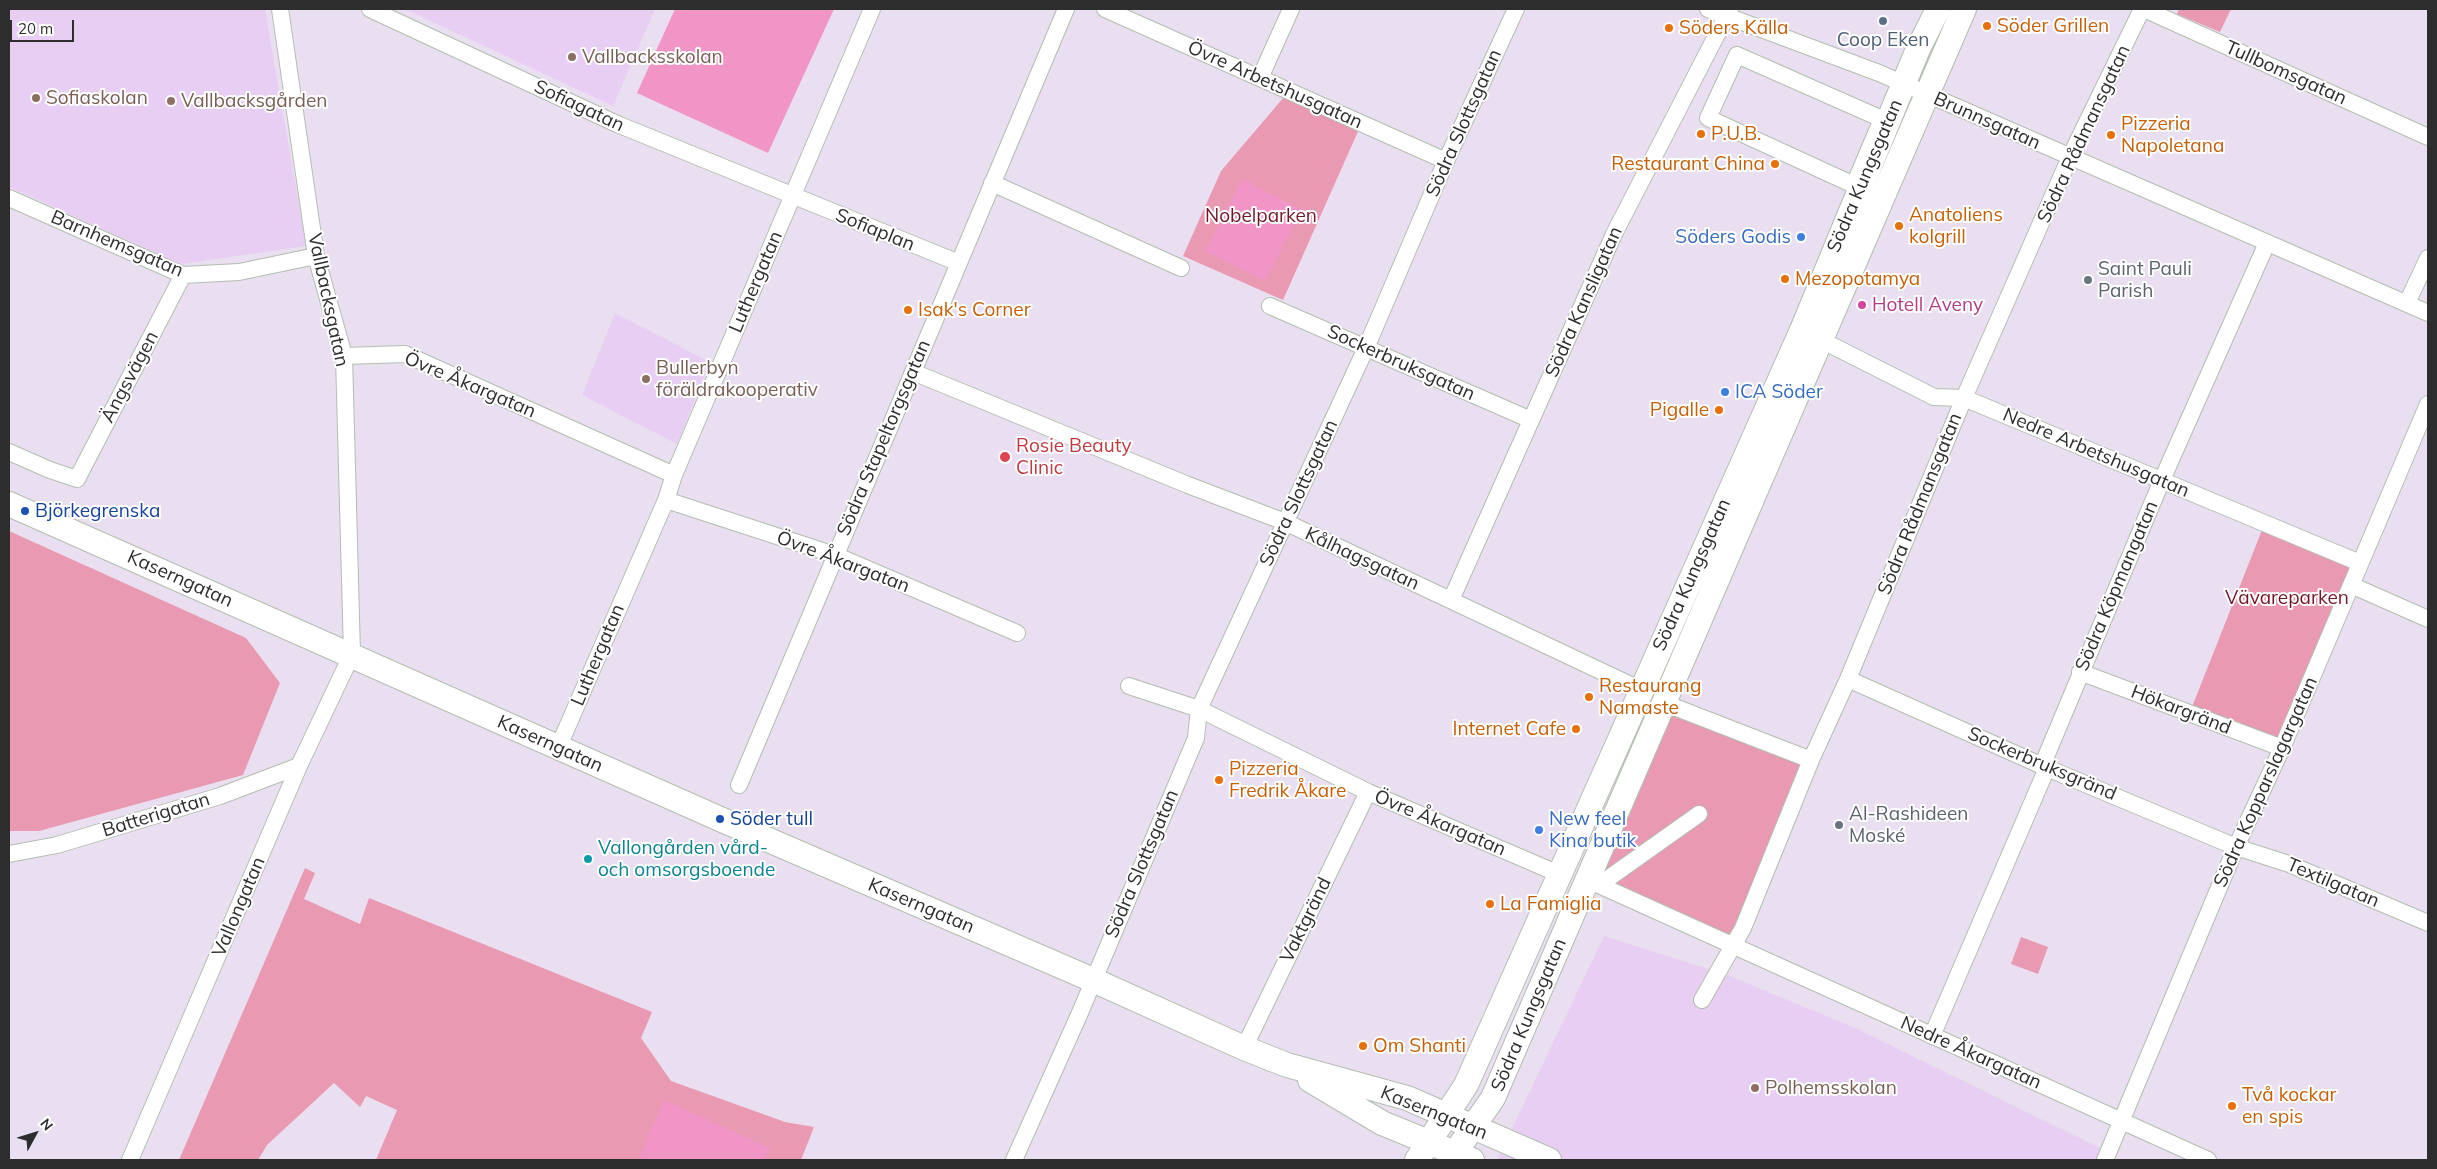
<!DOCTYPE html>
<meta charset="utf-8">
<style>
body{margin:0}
#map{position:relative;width:2437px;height:1169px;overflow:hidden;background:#e9dff0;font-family:Mulish,sans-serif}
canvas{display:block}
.frame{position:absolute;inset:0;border:10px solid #2d2d2d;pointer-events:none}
.north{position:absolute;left:10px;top:1109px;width:50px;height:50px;-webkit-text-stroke:4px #fff;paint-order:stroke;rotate:51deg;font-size:14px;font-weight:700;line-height:20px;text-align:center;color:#2d2d2d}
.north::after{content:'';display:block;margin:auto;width:18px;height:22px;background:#2d2d2d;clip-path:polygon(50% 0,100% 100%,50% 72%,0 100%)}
.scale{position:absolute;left:10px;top:20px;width:64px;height:22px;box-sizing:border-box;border:2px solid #2d2d2d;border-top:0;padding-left:6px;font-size:15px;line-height:18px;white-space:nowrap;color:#2d2d2d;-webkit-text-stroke:4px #fff;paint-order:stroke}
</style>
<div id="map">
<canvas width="2437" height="1169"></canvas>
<div class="frame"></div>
<div class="north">N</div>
<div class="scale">20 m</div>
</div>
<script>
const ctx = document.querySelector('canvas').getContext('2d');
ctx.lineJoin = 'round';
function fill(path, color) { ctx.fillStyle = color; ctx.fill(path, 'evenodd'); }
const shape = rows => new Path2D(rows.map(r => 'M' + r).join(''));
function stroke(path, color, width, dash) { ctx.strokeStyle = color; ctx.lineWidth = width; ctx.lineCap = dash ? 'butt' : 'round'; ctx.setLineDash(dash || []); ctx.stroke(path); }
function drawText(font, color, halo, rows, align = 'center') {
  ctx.font = font + ' Mulish,sans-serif'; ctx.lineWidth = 4; ctx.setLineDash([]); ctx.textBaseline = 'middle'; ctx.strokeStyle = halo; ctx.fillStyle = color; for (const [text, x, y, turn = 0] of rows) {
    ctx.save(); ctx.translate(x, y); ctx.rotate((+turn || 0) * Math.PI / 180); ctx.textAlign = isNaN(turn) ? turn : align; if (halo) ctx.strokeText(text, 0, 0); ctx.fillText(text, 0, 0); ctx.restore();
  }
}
fill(shape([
 [9,9,265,9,306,246,181,264,9,187],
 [405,9,655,9,613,106],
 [615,313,710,362,677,444,582,395],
 [1604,936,1727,975,1853,1027,2102,1149,2098,1160,1497,1160]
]), '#e8cef2');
fill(shape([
 [2179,9,2231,9,2220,32,2177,14],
 [1284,97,1360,127,1283,300,1183,256,1221,171],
 [2262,530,2353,565,2279,741,2192,707],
 [9,531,246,638,280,683,243,775,39,831,9,831],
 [1674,707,1804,758,1728,944,1599,885],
 [305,868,315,873,304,899,360,924,369,898,652,1012,641,1038,671,1081,785,1122,814,1127,801,1160,376,1160,397,1110,366,1096,360,1107,334,1083,267,1145,258,1160,179,1160],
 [2021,937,2048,947,2038,974,2011,964]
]), '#e999b1');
fill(shape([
 [675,9,834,9,768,153,637,93],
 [1242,179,1302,210,1265,281,1205,251],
 [664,1100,770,1148,764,1160,645,1160,639,1158]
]), '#f194c6');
const street = shape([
 [370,9,617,124,959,263],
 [1105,9,1446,161],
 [1708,9,1879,73,2428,313],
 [2144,9,2428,137],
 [1737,55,1882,119,1854,185,1708,118,1737,55],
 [1260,78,1291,9],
 [992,183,1181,268],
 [9,198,183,275,239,272,316,256],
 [2407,303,2428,258],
 [1270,306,1531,420],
 [1833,346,1934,397,1964,398,2360,563],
 [344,356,405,354,674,475],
 [913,372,1188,485,1285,522,1641,690],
 [9,452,50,470,77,479,183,275],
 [666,500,835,555,1017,633],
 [2351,585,2428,619],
 [1451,600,1614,234,1730,9],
 [2080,672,2282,748],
 [1848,679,2047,768,2236,847,2289,864,2428,923],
 [1129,686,1199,709,1368,792,1559,874],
 [1664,703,1811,760],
 [558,748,666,500,674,475,872,9],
 [2042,766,2162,480,2267,243],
 [739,785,1066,9],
 [9,854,57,845,220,796,299,766],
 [1599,885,2208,1160],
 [1599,885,1699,814],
 [1702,1000,1743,928,1811,760,1848,679,1964,398,2070,157,2142,9],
 [1932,1036,2047,768],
 [1244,1048,1368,792],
 [130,1160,299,766,352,654,344,356,316,256,280,9],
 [1014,1160,1079,1015,1196,738,1199,709,1366,348,1446,161,1516,9],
 [2105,1160,2236,847,2282,748,2428,404]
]);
const secondary = shape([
 [9,504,720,819,1093,980,1244,1048,1287,1065,1407,1098,1549,1160],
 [1310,1080,1382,1123,1472,1160],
 [1417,1160,1466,1085,1802,330,1918,49,1938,9],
 [1450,1160,1493,1098,1964,9]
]);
stroke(street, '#b2beaf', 18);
stroke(secondary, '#b2beaf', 26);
stroke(street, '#fff', 16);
stroke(secondary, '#fff', 24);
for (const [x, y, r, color] of [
 [1883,21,5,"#5c6f8a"],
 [1987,26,5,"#e8710a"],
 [1669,28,5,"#e8710a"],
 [572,57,5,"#8d6e63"],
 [36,98,5,"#8d6e63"],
 [171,101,5,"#8d6e63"],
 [1701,134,5,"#e8710a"],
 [2111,135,5,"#e8710a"],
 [1775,164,5,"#e8710a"],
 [1899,226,5,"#e8710a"],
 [1801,237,5,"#3f7fe0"],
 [1785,279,5,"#e8710a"],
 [2088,280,5,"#6b7280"],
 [1862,305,5,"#d1479c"],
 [908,310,5,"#e8710a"],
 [646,379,5,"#8d6e63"],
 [1725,392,5,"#3f7fe0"],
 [1719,410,5,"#e8710a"],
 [1005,457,6,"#e0444e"],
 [25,511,5,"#1a4fb4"],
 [1589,697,5,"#e8710a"],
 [1576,729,5,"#e8710a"],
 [1219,780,5,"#e8710a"],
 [720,819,5,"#1a4fb4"],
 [1839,825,5,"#6b7280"],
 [1539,830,5,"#3f7fe0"],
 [588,859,5,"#0f9aa8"],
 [1490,904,5,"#e8710a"],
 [1363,1046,5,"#e8710a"],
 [1755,1088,5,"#8d6e63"],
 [2232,1106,5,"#e8710a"]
]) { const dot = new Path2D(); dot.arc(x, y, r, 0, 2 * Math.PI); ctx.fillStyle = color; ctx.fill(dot); stroke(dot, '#fff', 2); }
drawText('19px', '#c56008', '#fff', [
 ["Söder Grillen",1997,26],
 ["Söders Källa",1679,28],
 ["Pizzeria",2121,124],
 ["Napoletana",2121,146],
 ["P.U.B.",1711,134],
 ["Restaurant China",1765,164,"right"],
 ["Anatoliens",1909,215],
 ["kolgrill",1909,237],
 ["Mezopotamya",1795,279],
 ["Isak's Corner",918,310],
 ["Pigalle",1709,410,"right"],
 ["Restaurang",1599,686],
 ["Namaste",1599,708],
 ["Internet Cafe",1566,729,"right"],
 ["Pizzeria",1229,769],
 ["Fredrik Åkare",1229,791],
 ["La Famiglia",1500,904],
 ["Om Shanti",1373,1046],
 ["Två kockar",2242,1095],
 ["en spis",2242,1117]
], 'left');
drawText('19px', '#4e5e75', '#fff', [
 ["Coop Eken",1883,40]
]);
drawText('19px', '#785e54', '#fff', [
 ["Vallbacksskolan",582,57],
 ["Sofiaskolan",46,98],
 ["Vallbacksgården",181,101],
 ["Bullerbyn",656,368],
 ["föräldrakooperativ",656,390],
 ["Polhemsskolan",1765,1088]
], 'left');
drawText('19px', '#2d2d2d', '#fff', [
 ["Tullbomsgatan",2286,73,24],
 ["Övre Arbetshusgatan",1275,85,24],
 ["Sofiagatan",579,106,25],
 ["Brunnsgatan",1987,121,24],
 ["Södra Slottsgatan",1464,123,-66],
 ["Södra Rådmansgatan",2084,134,-65],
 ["Södra Kungsgatan",1865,176,-67],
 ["Sofiaplan",875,230,22],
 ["Barnhemsgatan",117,244,23],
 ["Luthergatan",756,282,-67],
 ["Vallbacksgatan",328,300,78],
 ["Södra Kansligatan",1584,302,-66],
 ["Sockerbruksgatan",1401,363,24],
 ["Ängsvägen",130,377,-62],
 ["Övre Åkargatan",470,385,23],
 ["Södra Stapeltorgsgatan",884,438,-67],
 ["Nedre Arbetshusgatan",2096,453,23],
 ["Södra Slottsgatan",1299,493,-65],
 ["Södra Rådmansgatan",1920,504,-68],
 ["Kålhagsgatan",1362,559,25],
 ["Övre Åkargatan",843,562,21],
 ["Södra Kungsgatan",1692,575,-66],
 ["Kaserngatan",180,579,24],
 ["Södra Köpmangatan",2117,586,-67],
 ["Luthergatan",598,655,-67],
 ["Hökargränd",2181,710,21],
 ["Kaserngatan",550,744,24],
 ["Sockerbruksgränd",2042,764,23],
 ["Södra Kopparslagargatan",2266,782,-66],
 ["Batterigatan",156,815,-17],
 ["Övre Åkargatan",1440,823,23],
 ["Södra Slottsgatan",1142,864,-67],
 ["Textilgatan",2333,883,23],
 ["Kaserngatan",921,906,23],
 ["Vallongatan",239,907,-67],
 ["Vaktgränd",1306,920,-64],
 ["Södra Kungsgatan",1529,1015,-67],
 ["Nedre Åkargatan",1971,1053,24],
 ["Kaserngatan",1434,1113,22]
]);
drawText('19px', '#721625', '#fff', [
 ["Nobelparken",1261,216],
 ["Vävareparken",2287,598]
]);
drawText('19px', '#366cbe', '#fff', [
 ["Söders Godis",1791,237,"right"],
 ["ICA Söder",1735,392],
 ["New feel",1549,819],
 ["Kina butik",1549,841]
], 'left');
drawText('19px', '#5b616d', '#fff', [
 ["Saint Pauli",2098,269],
 ["Parish",2098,291],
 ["Al-Rashideen",1849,814],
 ["Moské",1849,836]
], 'left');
drawText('19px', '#b23c85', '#fff', [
 ["Hotell Aveny",1872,305]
], 'left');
drawText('19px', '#be3a42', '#fff', [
 ["Rosie Beauty",1016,446],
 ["Clinic",1016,468]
], 'left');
drawText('19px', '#164399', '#fff', [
 ["Björkegrenska",35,511],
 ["Söder tull",730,819]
], 'left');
drawText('19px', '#0d838f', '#fff', [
 ["Vallongården vård-",598,848],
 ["och omsorgsboende",598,870]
], 'left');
</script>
